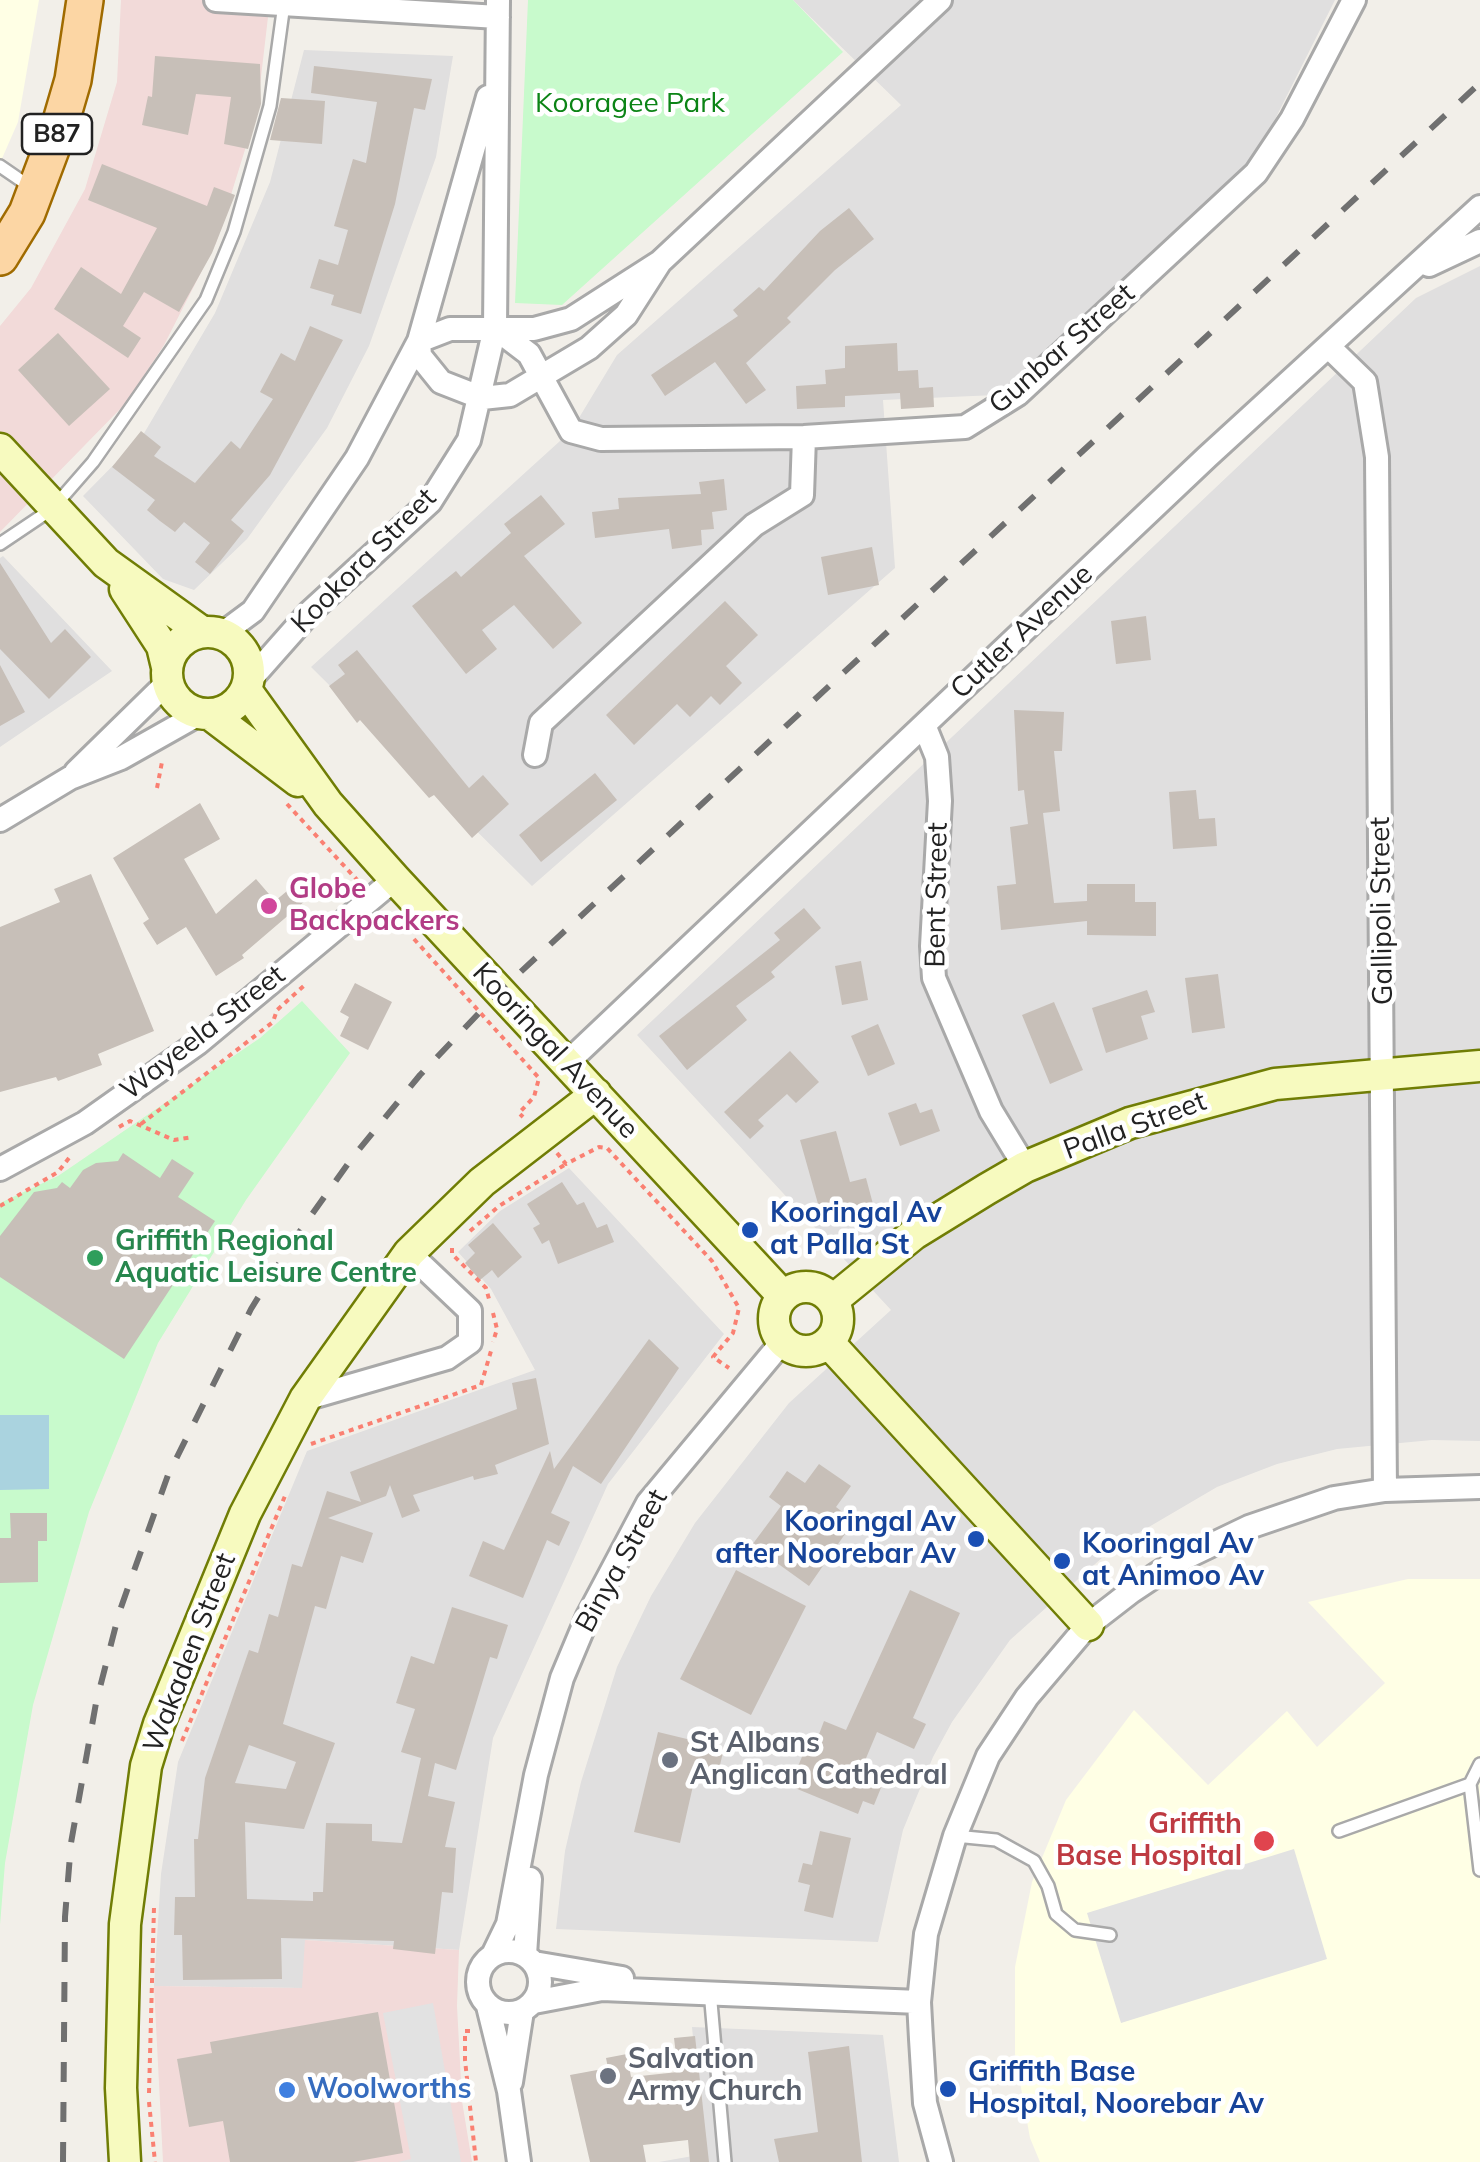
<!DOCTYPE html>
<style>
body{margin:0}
canvas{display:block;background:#f2efe9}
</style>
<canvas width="1480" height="2162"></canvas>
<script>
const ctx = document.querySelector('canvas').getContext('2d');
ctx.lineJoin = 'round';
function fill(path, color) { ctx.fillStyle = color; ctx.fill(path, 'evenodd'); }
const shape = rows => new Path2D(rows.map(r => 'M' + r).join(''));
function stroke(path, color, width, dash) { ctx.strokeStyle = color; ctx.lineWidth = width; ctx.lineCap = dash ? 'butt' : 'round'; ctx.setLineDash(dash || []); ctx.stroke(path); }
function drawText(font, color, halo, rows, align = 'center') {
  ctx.font = font + ' Mulish,sans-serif'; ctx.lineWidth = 9; ctx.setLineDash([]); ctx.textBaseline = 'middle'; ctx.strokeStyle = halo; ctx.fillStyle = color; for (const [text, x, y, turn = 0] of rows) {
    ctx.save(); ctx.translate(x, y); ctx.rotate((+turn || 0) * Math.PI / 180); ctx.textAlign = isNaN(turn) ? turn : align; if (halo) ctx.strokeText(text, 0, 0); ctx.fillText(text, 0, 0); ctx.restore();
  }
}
fill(shape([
 [793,0,1335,0,1258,153,1018,394,883,400,895,568,532,886,311,667,571,431,617,355,901,105],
 [304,50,453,56,436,157,369,346,327,428,247,539,194,590,163,579,83,496,143,435,215,313,270,182],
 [1480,266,1480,1441,1432,1440,1337,1449,1277,1464,1217,1487,1113,1548,1010,1640,952,1722,933,1757,903,1830,878,1942,556,1929,565,1851,581,1782,617,1667,651,1596,695,1523,789,1403,891,1310,637,1035,1416,298],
 [3,556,112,671,0,747,0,558],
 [569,1168,724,1334,608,1484,493,1738,459,1950,306,1940,303,1988,154,1986,161,1874,178,1762,307,1451,535,1370,491,1289,458,1252,500,1211],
 [692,2027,883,2035,899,2162,659,2162,704,2154]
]), '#e0dfdf');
fill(shape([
 [121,0,270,0,257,111,216,243,164,345,126,403,0,532,0,326,31,288,85,189,117,82],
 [305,1940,459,1950,457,2006,462,2101,472,2162,163,2162,154,1986,302,1988]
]), '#f2dad9');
fill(shape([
 [0,0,39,0,18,122,0,163],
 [1408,1579,1480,1579,1480,2162,1040,2162,1030,2138,1015,2054,1015,1967,1032,1882,1066,1800,1134,1710,1208,1785,1287,1711,1317,1747,1385,1683,1308,1602]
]), '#ffffe5');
fill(shape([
 [528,0,793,0,843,52,562,305,515,303],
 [302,1001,350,1053,246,1200,158,1343,89,1512,33,1705,5,1863,0,1925,0,1203,58,1176,260,1038]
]), '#c8facc');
fill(shape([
 [1294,1849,1327,1959,1121,2023,1087,1913],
 [433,2003,461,2162,398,2162,411,2159,383,2013]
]), '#e2e2e2');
fill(shape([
 [0,1415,49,1415,49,1489,0,1490]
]), '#aad3df');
fill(shape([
 [155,56,260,64,261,104,248,149,224,144,231,97,196,94,188,135,142,125,148,96,152,97],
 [314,66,432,79,425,110,414,108,395,204,361,314,331,305,334,295,310,288,319,259,338,265,348,230,334,226,353,159,366,163,377,102,311,93],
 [281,98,325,101,322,144,270,140],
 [102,164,207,206,214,187,235,195,212,253,179,312,144,292,123,326,141,338,128,358,54,309,81,267,121,294,157,228,88,200],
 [849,208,874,239,835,270,787,318,791,322,746,363,766,390,746,404,715,362,665,396,651,375,738,316,733,310,759,287,764,291,820,231],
 [310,326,343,340,270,475,231,520,244,531,210,574,195,562,210,543,184,522,175,532,160,521,147,510,155,500,112,467,141,431,161,447,154,456,195,483,231,441,240,449,273,399,260,392,281,353,295,361],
 [58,333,110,389,69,426,18,370],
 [897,343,898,371,918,370,919,388,933,387,934,407,901,409,900,393,845,396,845,407,797,409,796,386,826,384,825,370,845,368,845,346],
 [724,479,727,510,712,512,714,529,701,530,702,545,672,549,669,529,595,538,592,512,619,509,618,498,701,494,699,482],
 [541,495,565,524,524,556,582,623,553,649,514,605,482,630,497,649,466,674,412,606,456,571,461,577,511,533,504,524],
 [872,547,879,585,828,595,821,557],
 [0,563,51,643,65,629,91,657,49,699,0,649],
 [725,601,758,635,726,666,742,683,720,705,711,696,690,717,677,704,634,745,606,715],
 [1146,616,1151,660,1116,664,1111,621],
 [357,650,469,788,483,775,509,804,472,838,434,795,429,798,360,720,357,723,329,686,345,674,338,665],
 [0,665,25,712,0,726],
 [1014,710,1064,712,1062,751,1054,751,1060,811,1043,813,1054,903,1087,901,1087,884,1135,884,1135,902,1156,902,1156,936,1087,935,1087,921,1001,930,997,886,1016,884,1010,827,1028,824,1024,790,1018,791],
 [595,773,617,800,541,862,519,835],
 [1196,790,1199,819,1215,818,1217,846,1173,849,1169,792],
 [200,803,220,839,184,859,216,914,256,879,275,901,299,881,312,895,242,955,244,958,216,976,186,927,157,945,143,923,149,919,113,858],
 [91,874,154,1031,98,1054,102,1065,58,1081,56,1077,0,1092,0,927,60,902,54,889],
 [804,908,821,928,771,972,775,977,736,1006,747,1020,687,1070,659,1036,780,940,774,933],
 [861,961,868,1000,842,1005,835,966],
 [1218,974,1225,1028,1192,1033,1185,978],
 [355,983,392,1002,368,1050,340,1036,349,1017,340,1012],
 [1147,990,1155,1012,1141,1016,1148,1039,1106,1053,1092,1008],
 [1054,1002,1083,1070,1050,1084,1022,1015],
 [878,1024,895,1064,868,1076,851,1036],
 [790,1051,819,1082,796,1103,787,1094,758,1120,764,1126,750,1139,724,1112],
 [916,1103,920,1113,932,1109,940,1131,900,1146,888,1113],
 [836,1131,850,1182,866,1178,873,1204,822,1218,800,1140],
 [123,1153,160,1178,172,1159,194,1173,178,1197,215,1221,124,1359,0,1277,0,1236,34,1192,57,1188,62,1182,70,1188,83,1170,96,1163,118,1161],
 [562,1182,577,1205,584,1202,597,1228,607,1224,614,1242,558,1264,549,1240,542,1244,533,1228,540,1224,527,1204],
 [493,1223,522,1257,498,1278,492,1270,480,1280,465,1263,475,1253,468,1245],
 [649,1339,679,1368,601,1484,573,1466,551,1513,570,1522,559,1546,547,1540,523,1598,469,1576,483,1541,504,1550,550,1451,554,1469],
 [536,1378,549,1444,495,1465,498,1474,474,1480,473,1476,413,1495,420,1511,402,1518,390,1485,386,1496,328,1518,373,1533,363,1563,341,1556,326,1609,315,1606,283,1724,335,1743,304,1829,245,1822,247,1899,313,1901,313,1892,323,1892,326,1823,372,1824,372,1841,402,1843,421,1758,401,1752,415,1709,396,1703,411,1656,434,1664,452,1607,508,1625,497,1659,490,1657,456,1770,435,1763,428,1796,455,1802,445,1847,456,1848,453,1893,442,1892,435,1954,393,1949,394,1941,281,1938,282,1979,183,1980,182,1935,174,1935,175,1897,195,1897,194,1839,198,1839,205,1778,249,1650,258,1653,269,1614,278,1617,292,1564,302,1567,327,1491,361,1502,350,1472,517,1409,512,1383],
 [249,1745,296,1762,286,1789,235,1783],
 [819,1464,851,1486,836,1507,854,1521,809,1586,752,1545,781,1506,769,1497,787,1471,805,1483],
 [10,1513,47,1513,47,1541,38,1541,38,1582,0,1583,0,1538,11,1538],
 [736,1570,806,1606,751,1715,680,1679],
 [910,1590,960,1613,913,1718,926,1724,914,1749,877,1732,864,1763,887,1773,874,1805,863,1801,858,1814,790,1786,808,1742,815,1745,824,1721,846,1730],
 [658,1732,724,1748,716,1782,695,1777,680,1843,634,1832],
 [820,1831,851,1838,833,1918,804,1911,810,1885,798,1882,803,1863,812,1865],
 [378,2012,403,2153,353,2162,230,2162,223,2121,189,2127,177,2059,212,2053,210,2042],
 [695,2036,709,2162,690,2162,688,2140,643,2145,646,2162,590,2162,570,2075,608,2068,606,2058,627,2054,631,2077,678,2072,674,2038],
 [849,2046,862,2162,779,2162,774,2139,818,2132,808,2052]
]), '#c7bfb8');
const lane = shape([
 [0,166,32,188],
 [0,544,52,509,93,462,206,300,234,232,270,106,284,4],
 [1480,1764,1470,1784,1480,1870],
 [1339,1831,1470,1784],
 [955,1836,996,1840,1034,1861,1048,1886,1056,1914,1075,1930,1110,1935],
 [710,1991,725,2162]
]);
const street = shape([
 [216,0,498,17],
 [660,262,626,315,589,348,510,395,482,398,441,382,420,356,419,341,450,329,534,329,571,319,660,262,940,0],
 [1429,265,1480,241],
 [495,328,529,354,571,431,601,439,804,437,965,427,1018,394,1256,173,1292,119,1354,0],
 [1330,348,1365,382,1377,457,1385,1490],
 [222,634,253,611,357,458,419,341,488,97],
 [249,681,310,612,430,502,469,440,495,328,498,0],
 [924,725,937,757,940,801,932,946,934,978,991,1111,1025,1167],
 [535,755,541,723,754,525,802,495,804,437],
 [76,772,168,682],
 [0,820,70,778,121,758,199,714],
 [569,1061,1207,457,1480,207],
 [0,1169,85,1123,198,1043,395,879],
 [305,1399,447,1358,470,1342,470,1311,409,1253],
 '478 1982a31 31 0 1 1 62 0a31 31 0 1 1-62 0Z',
 [493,1955,508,1924,536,1775,562,1678,588,1616,648,1503,783,1341],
 [525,1955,530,1879],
 [534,1963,622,1978],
 [534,2002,602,1989,919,2002],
 [488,2006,509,2091,519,2162],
 [511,2082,522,2011],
 [941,2162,925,2103,921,2039,919,2002,926,1934,955,1836,988,1756,1027,1697,1088,1625,1132,1591,1174,1563,1249,1527,1334,1498,1385,1490,1480,1487]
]);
const secondary = shape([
 [0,449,106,563,202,632],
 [125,589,162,646,167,667],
 '167 673a41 41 0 1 1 82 0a41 41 0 1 1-82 0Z',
 [246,690,328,804,395,879,783,1296],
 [211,715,298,781],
 '774 1319a32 32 0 1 1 64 0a32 32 0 1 1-64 0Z',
 [833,1300,914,1234,987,1189,1025,1167,1130,1123,1275,1084,1480,1066],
 [828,1342,1088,1625],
 [125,2162,121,2088,125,1924,146,1766,159,1724,245,1514,305,1399,409,1253,482,1182,596,1094]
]);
const primary = shape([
 [0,257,27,213,59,128,73,80,85,0]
]);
stroke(lane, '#a9a9a9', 16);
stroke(street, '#a9a9a9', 28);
stroke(secondary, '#707d05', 35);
stroke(primary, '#a06b00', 40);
stroke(shape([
 [157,788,162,762],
 [287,804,359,882],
 [414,939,539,1078,534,1097,519,1113,523,1117],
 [141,1124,273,1022,277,1010,307,983],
 [119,1127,130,1121,174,1140,193,1137],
 [557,1153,566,1164,599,1147,607,1148,712,1261,739,1308,733,1333,713,1357,729,1368],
 [0,1206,58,1172,69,1158],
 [470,1231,499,1206,566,1164],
 [452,1248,452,1254,486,1288,489,1299],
 [493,1313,497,1329,493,1342],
 [311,1444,481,1385,491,1351],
 [182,1741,285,1496],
 [470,2031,465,2031,465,2060,476,2162],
 [149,2093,154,1907],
 [149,2102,155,2162]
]), '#fa8072', 4, [5, 5]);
stroke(lane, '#fff', 11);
stroke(street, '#fff', 22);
stroke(secondary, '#f7fabf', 30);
stroke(primary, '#fcd6a4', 35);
stroke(shape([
 [63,2162,65,1917,71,1843,96,1703,119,1613,168,1475,251,1309,293,1241,352,1158,420,1075,500,991,1480,83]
]), '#707070', 6, [20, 20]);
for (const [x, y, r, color] of [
 [269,906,10,"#d1479c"],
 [750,1230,10,"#1a4fb4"],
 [95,1258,10,"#2e9e5b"],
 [976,1539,10,"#1a4fb4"],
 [1062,1561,10,"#1a4fb4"],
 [670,1760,10,"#6b7280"],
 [1264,1841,12,"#e0444e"],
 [608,2076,10,"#6b7280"],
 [948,2089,10,"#1a4fb4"],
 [287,2090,10,"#3f7fe0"]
]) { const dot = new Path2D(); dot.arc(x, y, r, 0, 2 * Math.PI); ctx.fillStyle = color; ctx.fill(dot); stroke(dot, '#fff', 4); }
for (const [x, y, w] of [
 [57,134,70]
]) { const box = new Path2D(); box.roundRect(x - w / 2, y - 20, w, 40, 8); ctx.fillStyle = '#fff'; ctx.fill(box); stroke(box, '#222', 2.5); }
drawText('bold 25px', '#222', null, [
 ["B87",57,134]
]);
drawText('28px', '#0c8416', '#fff', [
 ["Kooragee Park",630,104]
]);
drawText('28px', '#222', '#fff', [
 ["Gunbar Street",1062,349,-41],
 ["Kookora Street",364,561,-45],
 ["Cutler Avenue",1022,632,-43],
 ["Bent Street",937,895,-89],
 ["Gallipoli Street",1382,911,-91],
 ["Wayeela Street",203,1033,-38],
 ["Kooringal Avenue",555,1051,47],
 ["Palla Street",1135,1126,-20],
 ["Binya Street",622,1561,-61],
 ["Wakaden Street",190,1653,-69]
]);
drawText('bold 28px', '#b23c85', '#fff', [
 ["Globe",289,890],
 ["Backpackers",289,922]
], 'left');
drawText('bold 28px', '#164399', '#fff', [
 ["Kooringal Av",770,1214],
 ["at Palla St",770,1246],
 ["Kooringal Av",956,1523,"right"],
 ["after Noorebar Av",956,1555,"right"],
 ["Kooringal Av",1082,1545],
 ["at Animoo Av",1082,1577],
 ["Griffith Base",968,2073],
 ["Hospital, Noorebar Av",968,2105]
], 'left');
drawText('bold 28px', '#27864d', '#fff', [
 ["Griffith Regional",115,1242],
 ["Aquatic Leisure Centre",115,1274]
], 'left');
drawText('bold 28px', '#5b616d', '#fff', [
 ["St Albans",690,1744],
 ["Anglican Cathedral",690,1776],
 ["Salvation",628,2060],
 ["Army Church",628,2092]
], 'left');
drawText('bold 28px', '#be3a42', '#fff', [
 ["Griffith",1242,1825],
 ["Base Hospital",1242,1857]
], 'right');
drawText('bold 28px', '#366cbe', '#fff', [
 ["Woolworths",307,2090]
], 'left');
</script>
